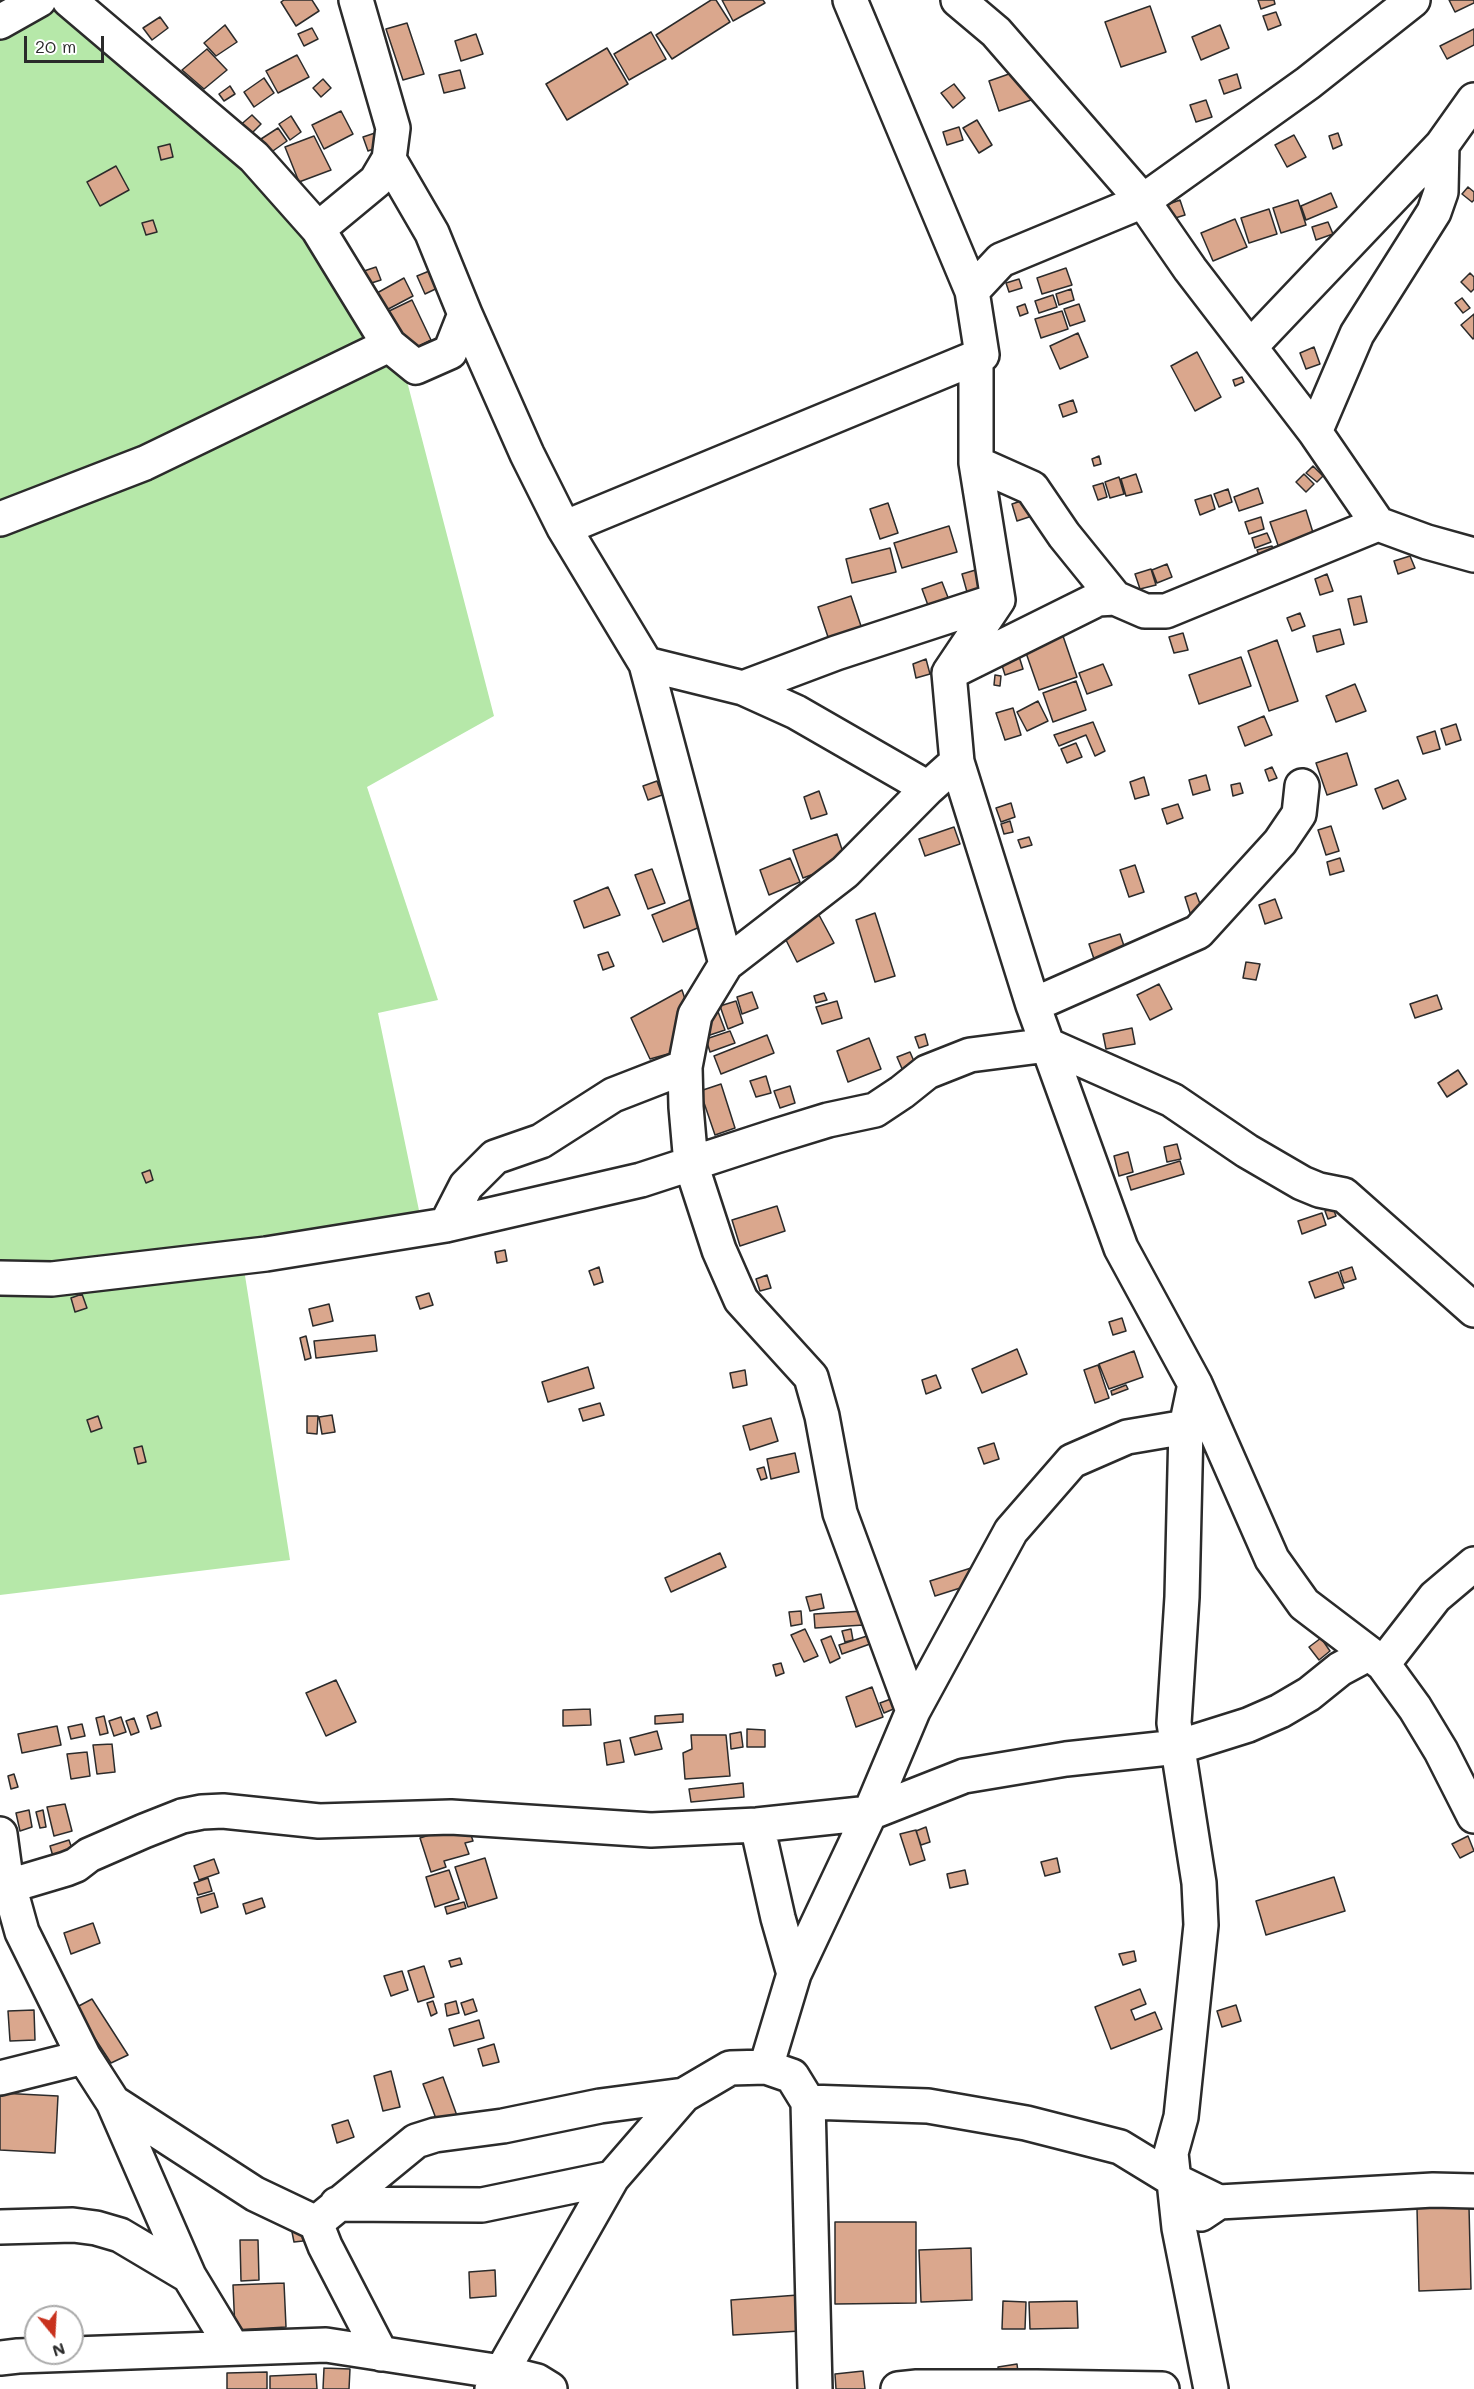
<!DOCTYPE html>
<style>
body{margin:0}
#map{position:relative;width:1474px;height:2389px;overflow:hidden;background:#fff;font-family:Mali,sans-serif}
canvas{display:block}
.north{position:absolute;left:24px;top:2305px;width:60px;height:60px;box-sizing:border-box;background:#fff;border:2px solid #aaa;border-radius:50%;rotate:162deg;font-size:16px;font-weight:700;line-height:24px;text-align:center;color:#2b2b2b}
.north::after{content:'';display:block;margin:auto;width:21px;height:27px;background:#c8321e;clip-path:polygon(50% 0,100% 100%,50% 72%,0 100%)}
.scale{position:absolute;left:24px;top:36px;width:80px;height:27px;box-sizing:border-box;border:3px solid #2b2b2b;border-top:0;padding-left:8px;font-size:18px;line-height:21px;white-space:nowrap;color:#2b2b2b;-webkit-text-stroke:4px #fff;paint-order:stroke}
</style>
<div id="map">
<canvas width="1474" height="2389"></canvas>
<div class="north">N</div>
<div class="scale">20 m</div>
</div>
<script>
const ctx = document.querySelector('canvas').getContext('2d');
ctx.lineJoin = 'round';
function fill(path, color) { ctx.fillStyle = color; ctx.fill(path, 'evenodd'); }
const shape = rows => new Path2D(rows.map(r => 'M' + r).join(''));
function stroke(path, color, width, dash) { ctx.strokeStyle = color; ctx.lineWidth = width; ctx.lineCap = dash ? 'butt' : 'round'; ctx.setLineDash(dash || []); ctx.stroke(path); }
fill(shape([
 [0,0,75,0,322,240,402,362,494,716,367,787,438,1000,378,1013,421,1220,240,1244,290,1560,0,1595]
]), '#b6e8a9');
const building = shape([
 [284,0,312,0,319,11,296,26,281,2,284,0],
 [711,0,716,0,730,22,672,59,656,35,711,0],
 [722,0,763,0,765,3,733,21,722,0],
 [1258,0,1274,0,1275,4,1261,9,1258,0],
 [1449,0,1474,0,1474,3,1455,12,1449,0],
 [1150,6,1166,52,1121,67,1105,22,1150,6],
 [1276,12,1281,25,1268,30,1263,16,1276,12],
 [160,17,168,28,152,40,143,28,160,17],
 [407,23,424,74,403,80,386,29,407,23],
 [225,25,237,42,216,56,204,43,225,25],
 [1220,25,1229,48,1201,60,1192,37,1220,25],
 [312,28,318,39,304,46,298,34,312,28],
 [1474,29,1474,45,1447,59,1440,46,1474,29],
 [651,32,666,59,629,80,614,54,651,32],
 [476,34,483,54,461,61,455,41,476,34],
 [607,48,628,84,567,120,546,84,607,48],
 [207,49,227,70,204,89,182,70,207,49],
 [297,55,309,77,278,93,266,71,297,55],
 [1026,68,1037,98,999,111,989,81,1026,68],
 [460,70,465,88,444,93,439,75,460,70],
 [1237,74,1241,88,1224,94,1219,80,1237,74],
 [264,78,274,93,254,107,244,92,264,78],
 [323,79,331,88,321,97,313,88,323,79],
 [954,84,965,98,953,108,941,93,954,84],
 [230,86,235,94,224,101,219,94,230,86],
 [1206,100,1212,117,1196,122,1190,105,1206,100],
 [341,111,353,134,324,149,312,125,341,111],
 [252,115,261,124,248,137,238,127,252,115],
 [291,116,301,132,290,140,279,124,291,116],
 [977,120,992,145,979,153,963,128,977,120],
 [959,127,963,140,947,145,943,132,959,127],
 [278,128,287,141,270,153,261,139,278,128],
 [381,131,386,144,368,151,363,137,381,131],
 [1338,133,1342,145,1333,149,1329,136,1338,133],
 [1294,135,1306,157,1287,167,1275,145,1294,135],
 [314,136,331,170,299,182,285,147,314,136],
 [170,144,173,157,161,160,158,147,170,144],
 [116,166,129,190,100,206,87,182,116,166],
 [1468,187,1474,192,1474,200,1472,202,1462,194,1468,187],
 [1331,193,1337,207,1306,220,1301,206,1331,193],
 [1180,200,1185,215,1172,219,1166,205,1180,200],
 [1298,200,1306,225,1281,233,1273,208,1298,200],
 [1269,209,1277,234,1249,243,1241,218,1269,209],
 [1235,219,1247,247,1213,261,1201,233,1235,219],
 [153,220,157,232,146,235,142,223,153,220],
 [1328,222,1333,234,1316,240,1312,227,1328,222],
 [376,267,381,280,365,285,361,272,376,267],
 [439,267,446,284,425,294,417,276,439,267],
 [1066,268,1072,285,1042,294,1037,278,1066,268],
 [1470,273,1474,277,1474,289,1471,292,1461,282,1470,273],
 [404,278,413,296,377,315,368,298,404,278],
 [1019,279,1022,288,1009,292,1006,283,1019,279],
 [1071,289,1074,300,1059,305,1056,294,1071,289],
 [1053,295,1057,307,1039,313,1035,301,1053,295],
 [1462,298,1470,308,1463,313,1455,303,1462,298],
 [412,300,431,340,405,353,385,313,412,300],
 [1025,304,1028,313,1020,316,1017,307,1025,304],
 [1079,304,1085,321,1070,326,1064,309,1079,304],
 [1062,311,1068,329,1041,338,1035,319,1062,311],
 [1474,314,1474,338,1473,339,1461,325,1474,314],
 [1078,333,1088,357,1060,369,1050,346,1078,333],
 [1314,347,1320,364,1306,369,1300,353,1314,347],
 [1197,352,1221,397,1195,411,1171,366,1197,352],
 [1242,377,1244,382,1235,386,1233,380,1242,377],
 [1073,400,1077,412,1063,417,1059,405,1073,400],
 [1099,456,1101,464,1094,466,1092,459,1099,456],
 [1313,466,1323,476,1317,482,1306,473,1313,466],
 [1136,474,1142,492,1126,496,1121,479,1136,474],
 [1304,474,1314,484,1306,492,1296,482,1304,474],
 [1119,477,1124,494,1110,498,1105,482,1119,477],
 [1103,483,1107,497,1098,500,1093,486,1103,483],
 [1258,488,1263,503,1239,511,1234,497,1258,488],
 [1228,489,1232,502,1219,507,1214,494,1228,489],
 [1211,495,1215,509,1200,515,1195,500,1211,495],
 [1030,498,1035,515,1017,521,1012,504,1030,498],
 [888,503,898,533,880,539,870,509,888,503],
 [1306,510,1315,539,1280,551,1270,522,1306,510],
 [1261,517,1264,529,1249,534,1245,522,1261,517],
 [949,526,957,552,902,568,894,543,949,526],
 [1267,533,1271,542,1255,548,1252,538,1267,533],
 [1272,546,1276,557,1261,561,1257,550,1272,546],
 [890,548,896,572,852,583,846,559,890,548],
 [1410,556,1415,568,1398,574,1394,561,1410,556],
 [1167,564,1172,577,1157,583,1152,570,1167,564],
 [979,569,984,587,967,592,962,574,979,569],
 [1151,569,1156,585,1140,589,1135,574,1151,569],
 [1327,574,1333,591,1320,595,1315,579,1327,574],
 [942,582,949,600,929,608,922,589,942,582],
 [851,596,865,638,832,649,818,607,851,596],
 [1361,596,1367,622,1354,625,1348,599,1361,596],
 [1300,613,1305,626,1292,631,1287,618,1300,613],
 [1340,629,1344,644,1317,652,1313,636,1340,629],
 [1183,633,1188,650,1174,653,1169,637,1183,633],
 [1063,636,1077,677,1039,690,1025,650,1063,636],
 [1277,640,1298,701,1269,711,1248,651,1277,640],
 [1018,653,1023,669,1005,675,1000,659,1018,653],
 [1241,657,1251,686,1199,704,1189,675,1241,657],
 [926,659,930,674,916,678,913,664,926,659],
 [1103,664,1112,685,1087,694,1079,673,1103,664],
 [995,675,1001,676,1000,686,994,685,995,675],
 [1076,681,1086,710,1053,722,1043,693,1076,681],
 [1355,684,1366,711,1336,722,1326,696,1355,684],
 [1038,701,1048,721,1027,731,1017,712,1038,701],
 [1013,708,1021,735,1005,740,996,713,1013,708],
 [1264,716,1272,735,1245,746,1238,727,1264,716],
 [1093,722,1105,751,1095,756,1086,735,1059,746,1054,735,1093,722],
 [1456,724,1461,740,1446,745,1441,729,1456,724],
 [1435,731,1440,749,1423,754,1417,737,1435,731],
 [1076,743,1082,757,1067,763,1061,749,1076,743],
 [1347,753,1357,785,1327,795,1316,763,1347,753],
 [1272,767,1277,778,1269,781,1265,770,1272,767],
 [1206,775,1210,790,1193,795,1189,780,1206,775],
 [1144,777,1149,795,1135,799,1130,782,1144,777],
 [1398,780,1406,799,1383,809,1375,789,1398,780],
 [657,781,662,795,648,800,643,786,657,781],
 [1240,783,1243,793,1233,796,1231,785,1240,783],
 [819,791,827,814,811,819,804,797,819,791],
 [1011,803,1015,817,1001,822,996,808,1011,803],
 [1178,804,1183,818,1167,824,1162,809,1178,804],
 [1010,821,1013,832,1004,834,1001,824,1010,821],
 [1331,826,1339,851,1326,855,1318,830,1331,826],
 [954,827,960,844,925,856,919,839,954,827],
 [837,834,846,862,803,878,793,850,837,834],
 [1029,837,1032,845,1021,848,1018,840,1029,837],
 [790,858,800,882,769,895,760,870,790,858],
 [1340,858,1344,871,1330,875,1327,862,1340,858],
 [1135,865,1144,892,1129,897,1120,870,1135,865],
 [652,869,665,903,648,909,635,875,652,869],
 [608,887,620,915,584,928,574,901,608,887],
 [1196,893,1203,912,1191,916,1185,897,1196,893],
 [694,898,705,925,663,942,652,915,694,898],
 [1275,899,1282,918,1265,924,1259,905,1275,899],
 [875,913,895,976,875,982,856,920,875,913],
 [819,915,834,943,797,962,783,934,819,915],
 [1120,934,1125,949,1094,959,1089,944,1120,934],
 [608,952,614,966,603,970,598,955,608,952],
 [1246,962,1260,964,1256,980,1243,978,1246,962],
 [1159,984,1172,1009,1150,1020,1137,995,1159,984],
 [682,990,700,1045,650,1059,631,1018,682,990],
 [752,992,758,1008,742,1014,737,997,752,992],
 [824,993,827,1000,816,1003,814,996,824,993],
 [1437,995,1442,1009,1415,1018,1410,1004,1437,995],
 [736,1001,743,1023,728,1029,720,1006,736,1001],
 [837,1001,842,1018,822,1024,816,1007,837,1001],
 [717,1009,725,1030,704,1037,697,1017,717,1009],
 [1132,1028,1135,1044,1106,1049,1103,1034,1132,1028],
 [730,1031,735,1043,710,1052,706,1039,730,1031],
 [925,1034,928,1045,919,1048,915,1037,925,1034],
 [767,1035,774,1053,721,1074,714,1056,767,1035],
 [869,1038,881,1069,848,1082,837,1051,869,1038],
 [910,1052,916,1066,903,1071,897,1057,910,1052],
 [1458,1070,1467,1084,1447,1097,1438,1083,1458,1070],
 [766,1076,771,1093,756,1097,750,1081,766,1076],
 [721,1084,735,1128,715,1135,700,1091,721,1084],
 [790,1086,795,1103,780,1108,774,1091,790,1086],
 [1177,1144,1181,1159,1167,1162,1164,1147,1177,1144],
 [1128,1152,1133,1172,1119,1176,1114,1156,1128,1152],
 [1180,1161,1184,1174,1131,1190,1127,1177,1180,1161],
 [150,1170,153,1180,146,1183,142,1173,150,1170],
 [777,1206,785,1231,740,1246,732,1220,777,1206],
 [1333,1208,1336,1216,1328,1219,1325,1211,1333,1208],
 [1322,1213,1326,1225,1302,1234,1298,1221,1322,1213],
 [505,1250,507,1261,497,1263,495,1252,505,1250],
 [599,1267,603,1282,594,1285,589,1271,599,1267],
 [1352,1267,1356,1279,1344,1283,1340,1271,1352,1267],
 [1338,1272,1344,1288,1315,1298,1309,1282,1338,1272],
 [767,1275,771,1288,760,1291,756,1279,767,1275],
 [429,1293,433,1305,420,1309,416,1297,429,1293],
 [82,1294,87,1308,75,1312,71,1298,82,1294],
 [329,1304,333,1321,313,1326,309,1309,329,1304],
 [1122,1318,1126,1331,1113,1335,1109,1322,1122,1318],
 [375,1335,377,1351,316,1358,314,1341,375,1335],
 [306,1336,311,1358,305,1360,300,1338,306,1336],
 [1017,1349,1027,1374,982,1393,972,1369,1017,1349],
 [1134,1351,1143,1377,1109,1389,1099,1364,1134,1351],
 [1098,1365,1109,1398,1095,1403,1084,1370,1098,1365],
 [588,1367,594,1388,548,1402,542,1382,588,1367],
 [745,1370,747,1385,733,1388,730,1373,745,1370],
 [936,1375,941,1388,926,1394,922,1380,936,1375],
 [1126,1385,1128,1389,1112,1395,1111,1391,1126,1385],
 [600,1403,604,1415,583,1421,579,1409,600,1403],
 [332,1415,335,1432,322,1434,319,1417,332,1415],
 [98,1416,102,1428,91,1432,87,1420,98,1416],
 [307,1416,318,1416,317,1434,307,1433,307,1416],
 [771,1418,778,1441,750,1450,743,1426,771,1418],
 [994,1443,999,1459,984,1464,978,1448,994,1443],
 [142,1446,146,1462,138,1464,134,1448,142,1446],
 [795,1453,799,1472,771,1479,767,1459,795,1453],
 [764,1467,767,1478,761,1480,757,1469,764,1467],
 [720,1553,726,1567,671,1592,665,1578,720,1553],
 [971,1568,976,1583,935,1596,930,1581,971,1568],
 [821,1594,824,1608,810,1611,806,1597,821,1594],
 [801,1611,802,1624,791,1626,789,1612,801,1611],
 [863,1611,864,1625,815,1628,814,1614,863,1611],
 [805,1629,818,1656,804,1662,791,1635,805,1629],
 [851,1629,853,1640,845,1642,842,1631,851,1629],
 [831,1636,840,1658,830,1663,821,1640,831,1636],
 [867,1636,870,1644,842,1654,839,1645,867,1636],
 [1321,1638,1330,1651,1319,1660,1309,1647,1321,1638],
 [781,1663,784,1673,776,1676,773,1665,781,1663],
 [336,1680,356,1722,326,1736,306,1693,336,1680],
 [872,1687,883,1717,856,1727,846,1697,872,1687],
 [907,1693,910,1702,884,1713,880,1703,907,1693],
 [590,1709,591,1725,563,1726,563,1710,590,1709],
 [157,1712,161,1726,151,1729,147,1716,157,1712],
 [683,1714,683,1722,655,1724,655,1716,683,1714],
 [104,1716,108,1733,100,1735,96,1718,104,1716],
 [121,1717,126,1732,114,1736,109,1721,121,1717],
 [134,1718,139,1732,131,1735,126,1721,134,1718],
 [82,1724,85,1736,71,1739,68,1727,82,1724],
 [57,1726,61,1745,22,1753,18,1734,57,1726],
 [747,1729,765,1730,765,1747,747,1747,747,1729],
 [657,1731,662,1749,635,1755,630,1738,657,1731],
 [741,1732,743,1747,731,1749,730,1734,741,1732],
 [691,1735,726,1735,730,1776,685,1779,683,1753,692,1749,691,1735],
 [620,1740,624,1762,607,1765,604,1743,620,1740],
 [112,1744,115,1772,97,1774,93,1745,112,1744],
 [87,1752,90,1776,71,1779,67,1754,87,1752],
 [14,1774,18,1787,11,1789,8,1776,14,1774],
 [743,1783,744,1797,691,1802,689,1789,743,1783],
 [65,1804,72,1831,54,1836,47,1807,65,1804],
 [29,1810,32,1827,20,1831,16,1813,29,1810],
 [43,1810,46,1827,40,1828,36,1812,43,1810],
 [467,1823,473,1841,465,1843,469,1854,444,1861,446,1867,431,1872,420,1838,467,1823],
 [926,1827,930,1842,921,1845,916,1831,926,1827],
 [916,1830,925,1860,910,1865,900,1834,916,1830],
 [1468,1836,1474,1851,1460,1858,1452,1844,1468,1836],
 [69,1840,76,1861,56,1867,50,1846,69,1840],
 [485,1858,497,1898,468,1907,455,1867,485,1858],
 [1057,1858,1060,1872,1045,1876,1041,1862,1057,1858],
 [214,1859,219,1873,199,1880,194,1866,214,1859],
 [449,1870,459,1899,435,1907,426,1877,449,1870],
 [965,1870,968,1884,950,1888,947,1874,965,1870],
 [1334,1877,1345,1911,1266,1935,1256,1901,1334,1877],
 [208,1878,212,1891,198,1895,194,1883,208,1878],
 [214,1893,218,1907,201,1913,197,1898,214,1893],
 [262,1898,265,1907,246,1914,243,1904,262,1898],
 [464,1902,466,1908,447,1914,445,1907,464,1902],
 [93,1923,100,1943,71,1954,64,1933,93,1923],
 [1134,1951,1136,1961,1123,1965,1119,1954,1134,1951],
 [460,1958,462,1964,451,1967,449,1961,460,1958],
 [424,1966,434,1997,418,2002,408,1971,424,1966],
 [402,1971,408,1990,391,1996,384,1976,402,1971],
 [1140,1989,1146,2004,1131,2010,1135,2020,1155,2012,1162,2029,1111,2049,1095,2007,1140,1989],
 [92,1999,128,2055,111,2063,75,2008,92,1999],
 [473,1999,477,2011,465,2015,461,2003,473,1999],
 [433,2001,437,2013,431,2016,427,2003,433,2001],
 [456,2001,459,2013,447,2016,445,2004,456,2001],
 [1236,2005,1241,2021,1222,2027,1217,2011,1236,2005],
 [34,2010,35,2040,10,2041,8,2011,34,2010],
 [479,2020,484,2038,454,2046,449,2029,479,2020],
 [494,2044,499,2062,483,2066,478,2049,494,2044],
 [391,2071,400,2107,383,2111,374,2076,391,2071],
 [443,2077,460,2124,441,2132,423,2084,443,2077],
 [0,2093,58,2096,55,2153,0,2150,0,2093],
 [348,2120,354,2137,337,2143,332,2125,348,2120],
 [1469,2207,1471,2289,1419,2291,1417,2208,1469,2207],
 [835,2222,916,2222,916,2303,835,2304,835,2222],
 [301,2230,303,2241,294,2242,292,2232,301,2230],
 [240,2240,258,2240,259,2280,241,2281,240,2240],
 [971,2248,972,2300,921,2302,919,2250,971,2248],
 [495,2270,496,2296,470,2298,469,2272,495,2270],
 [284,2283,286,2327,235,2330,233,2285,284,2283],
 [798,2295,800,2331,733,2335,731,2300,798,2295],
 [1003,2301,1026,2302,1025,2329,1002,2329,1003,2301],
 [1077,2301,1078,2328,1030,2329,1029,2302,1077,2301],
 [1017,2364,1020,2388,1000,2389,998,2367,1017,2364],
 [324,2368,350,2369,349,2389,323,2389,324,2368],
 [863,2371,865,2389,836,2389,835,2374,863,2371],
 [267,2372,267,2389,227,2389,227,2373,267,2372],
 [316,2374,317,2389,270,2389,270,2376,316,2374]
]);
fill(building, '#daa78d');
stroke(building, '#2b2b2b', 1.5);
const minor = shape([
 [69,0,254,157,318,229,389,345,416,367,450,352,465,314,527,454,564,528,646,664,726,964],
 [958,0,996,32,1143,201,1190,269,1315,432,1378,524,1427,542,1474,555],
 [0,22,39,0],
 [389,159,432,233,465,314],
 [318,229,376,181,389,159,393,128,356,0],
 [972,291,1001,260,1143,201,1308,83,1413,0],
 [1250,347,1442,145,1474,100],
 [976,360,976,463,998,600,949,673,957,762,1033,1005,1121,1248,1195,1384,1272,1559,1304,1604,1383,1664,1415,1708,1441,1751,1474,1816],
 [1315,432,1357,334,1434,212,1441,192,1442,145],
 [976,463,1032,488,1064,535,1115,598],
 [0,519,145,463,389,345],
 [564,528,982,355,972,291,850,0],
 [646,664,743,688,796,712,928,788],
 [951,672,1098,599,1115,598,1145,611,1166,611,1378,524],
 [743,688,836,653,998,600],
 [1033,1005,1198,932,1280,842,1299,814,1302,786],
 [685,1067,686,1107,691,1164,719,1250,741,1300,811,1377,822,1416,840,1513,913,1711],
 [446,1225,466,1186,495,1157,541,1141,613,1095,685,1067,695,1015,726,964,845,872,928,788,957,762],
 [0,1278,52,1279,266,1254,446,1225,641,1180,776,1136,828,1120,875,1110,902,1092,927,1072,970,1055,1048,1045,1172,1100,1247,1151,1302,1183,1319,1190,1344,1195,1474,1310],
 [1195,1384,1186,1427,1182,1597,1174,1723,1199,1883,1201,1925,1181,2117,1171,2153,1179,2228,1211,2389],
 [1383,1664,1435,1597,1474,1564],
 [757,1825,778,1918,794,1974],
 [0,1834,5,1871],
 [0,1873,5,1871,22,1932,84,2057,113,2102,189,2276,232,2347],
 [9,1886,66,1869,76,1865,89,1855,144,1831,182,1816,202,1812,223,1811,319,1821,451,1817,651,1830,757,1825,870,1813,964,1776,1066,1759,1178,1747,1248,1725,1280,1711,1309,1694,1340,1669,1368,1654],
 [766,2067,794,1974,870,1813,913,1711,1011,1531,1072,1461,1127,1437,1186,1427],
 [0,2078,84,2057],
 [113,2102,255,2194,316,2223,325,2246,381,2354],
 [808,2102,928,2106,1026,2123,1120,2147,1174,2180,1219,2202],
 [337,2204,482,2205,612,2178],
 [1201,2214,1219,2202,1433,2190,1474,2191],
 [316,2223,416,2141,435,2135,503,2126,600,2106,684,2095,730,2068,766,2067,792,2076,808,2102,815,2389],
 [0,2227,73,2225,96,2228,120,2235,189,2276],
 [0,2358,18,2356,326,2345,501,2372,537,2381,550,2389],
 [492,2389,612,2178,684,2095],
 [898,2389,917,2387,1037,2387,1162,2389]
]);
stroke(minor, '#2b2b2b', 38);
stroke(minor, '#fff', 33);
</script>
